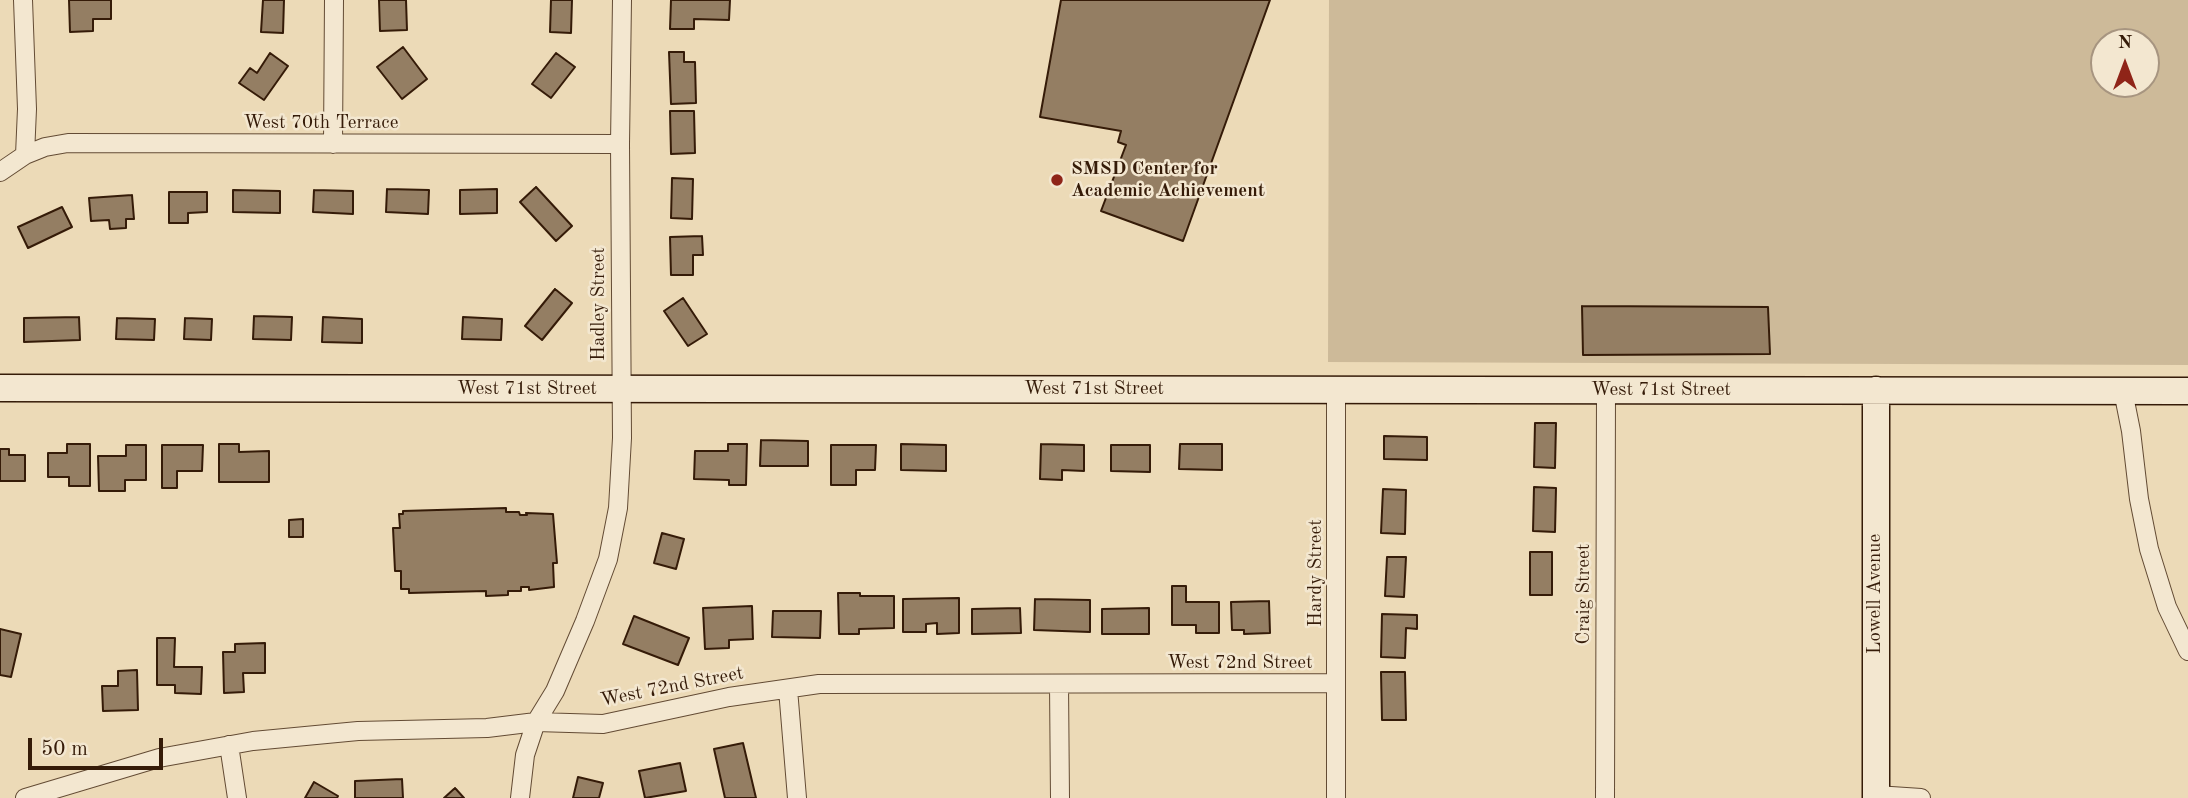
<!DOCTYPE html>
<style>
body{margin:0}
#map{position:relative;width:2188px;height:798px;overflow:hidden;background:#ecdab7;font-family:"Old Standard TT",serif}
canvas{display:block}
.north{position:absolute;left:2090px;top:28px;width:70px;height:70px;box-sizing:border-box;background:#f3e7d0;border:2px solid #a79580;border-radius:50%;rotate:0deg;font-size:19px;font-weight:700;line-height:28px;text-align:center;color:#351b08}
.north::after{content:'';display:block;margin:auto;width:24px;height:32px;background:#8f2418;clip-path:polygon(50% 0,100% 100%,50% 72%,0 100%)}
.scale{position:absolute;left:28px;top:738px;width:135px;height:32px;box-sizing:border-box;border:4px solid #351b08;border-top:0;padding-left:9px;font-size:21px;line-height:24px;white-space:nowrap;color:#351b08;-webkit-text-stroke:5px #f3e7d0;paint-order:stroke}
</style>
<div id="map">
<canvas width="2188" height="798"></canvas>
<div class="north">N</div>
<div class="scale">50 m</div>
</div>
<script>
const ctx = document.querySelector('canvas').getContext('2d');
ctx.lineJoin = 'round';
function fill(path, color) { ctx.fillStyle = color; ctx.fill(path, 'evenodd'); }
const shape = rows => new Path2D(rows.map(r => 'M' + r).join(''));
function stroke(path, color, width, dash) { ctx.strokeStyle = color; ctx.lineWidth = width; ctx.lineCap = dash ? 'butt' : 'round'; ctx.setLineDash(dash || []); ctx.stroke(path); }
function drawText(font, color, halo, rows, align = 'center') {
  ctx.font = font + ' "Old Standard TT",serif'; ctx.lineWidth = 5; ctx.setLineDash([]); ctx.textBaseline = 'middle'; ctx.strokeStyle = halo; ctx.fillStyle = color; for (const [text, x, y, turn = 0] of rows) {
    ctx.save(); ctx.translate(x, y); ctx.rotate((+turn || 0) * Math.PI / 180); ctx.textAlign = isNaN(turn) ? turn : align; if (halo) ctx.strokeText(text, 0, 0); ctx.fillText(text, 0, 0); ctx.restore();
  }
}
fill(shape([
 [1329,0,2188,0,2188,365,1328,362],
 [2104,42,2146,42,2146,84,2104,84]
]), '#cdba99');
const building = shape([
 [69,0,111,0,111,19,93,19,93,31,70,32,69,0],
 [263,0,284,0,283,33,261,32,263,0],
 [379,0,406,0,407,30,380,31,379,0],
 [551,0,572,0,571,33,550,32,551,0],
 [671,0,730,0,729,20,694,19,694,29,670,29,671,0],
 [1061,0,1270,0,1183,241,1101,211,1126,145,1118,142,1121,131,1040,117,1061,0],
 [403,47,427,79,402,99,377,67,403,47],
 [669,52,684,52,684,62,695,62,696,103,671,104,669,52],
 [270,53,288,66,264,100,239,83,250,68,257,73,270,53],
 [556,53,575,67,551,98,532,84,556,53],
 [670,111,694,111,695,153,671,154,670,111],
 [672,178,693,179,692,219,671,218,672,178],
 [536,187,572,226,556,241,520,202,536,187],
 [387,189,429,190,428,214,386,212,387,189],
 [497,189,497,213,460,214,460,190,497,189],
 [233,190,280,191,280,213,233,212,233,190],
 [314,190,353,191,353,214,313,212,314,190],
 [169,192,207,192,207,212,188,213,188,223,169,223,169,192],
 [132,195,134,219,126,219,126,228,110,229,109,220,91,221,89,198,132,195],
 [62,207,72,227,28,248,18,227,62,207],
 [702,236,703,255,693,255,693,275,671,275,670,237,702,236],
 [555,289,572,303,542,340,525,326,555,289],
 [683,298,707,334,688,346,664,311,683,298],
 [1582,306,1768,307,1770,354,1583,355,1582,306],
 [254,316,292,317,291,340,253,339,254,316],
 [79,317,80,340,24,342,24,318,79,317],
 [323,317,362,319,362,343,322,342,323,317],
 [463,317,502,319,501,340,462,339,463,317],
 [117,318,155,319,154,340,116,339,117,318],
 [185,318,212,319,211,340,184,339,185,318],
 [1535,423,1556,423,1555,468,1534,467,1535,423],
 [1384,436,1427,437,1427,460,1384,459,1384,436],
 [761,440,808,441,808,466,760,466,761,440],
 [67,444,90,444,90,486,69,486,69,477,48,477,48,453,67,453,67,444],
 [219,444,239,444,239,452,269,451,269,482,219,482,219,444],
 [728,444,747,444,746,485,729,485,729,480,694,479,695,451,728,451,728,444],
 [901,444,946,445,946,471,901,470,901,444],
 [1041,444,1084,445,1084,471,1062,470,1062,480,1040,479,1041,444],
 [1180,444,1222,444,1222,470,1179,469,1180,444],
 [126,445,146,445,146,480,125,480,125,491,99,491,98,456,126,456,126,445],
 [162,445,203,445,202,471,177,471,177,488,162,488,162,445],
 [831,445,876,445,875,470,856,470,856,485,831,485,831,445],
 [1111,445,1150,445,1150,472,1111,471,1111,445],
 [0,449,9,449,9,455,25,455,25,481,0,481,0,449],
 [1534,487,1556,488,1555,532,1533,531,1534,487],
 [1383,489,1406,490,1405,534,1381,533,1383,489],
 [506,508,506,512,519,512,520,515,527,515,526,513,553,514,557,563,553,563,554,587,529,590,529,587,521,587,521,591,508,591,508,595,486,596,486,591,409,593,409,589,401,589,401,571,395,571,393,528,400,528,399,514,403,514,403,511,506,508],
 [303,519,303,537,289,537,289,520,303,519],
 [662,533,684,539,676,569,654,563,662,533],
 [1530,552,1552,552,1552,595,1530,595,1530,552],
 [1387,557,1406,557,1404,597,1385,596,1387,557],
 [1172,586,1186,586,1186,602,1219,602,1219,633,1196,633,1196,625,1172,625,1172,586],
 [838,593,860,593,860,596,894,596,894,628,859,629,859,634,839,634,838,593],
 [959,598,959,633,937,634,937,623,926,624,926,632,903,632,903,599,959,598],
 [1035,599,1090,600,1090,632,1034,630,1035,599],
 [1269,601,1270,633,1244,634,1244,630,1232,630,1231,602,1269,601],
 [752,606,753,639,729,640,729,648,705,649,703,608,752,606],
 [1020,608,1021,633,972,634,972,609,1020,608],
 [1149,608,1149,634,1102,634,1102,609,1149,608],
 [773,611,821,611,820,638,772,637,773,611],
 [1382,614,1417,615,1417,629,1406,628,1405,658,1381,657,1382,614],
 [634,616,689,638,678,665,623,644,634,616],
 [0,629,21,634,11,677,0,675,0,629],
 [157,638,175,638,174,667,202,667,201,694,175,693,175,685,157,685,157,638],
 [265,643,265,673,243,673,244,692,224,693,223,652,235,652,235,644,265,643],
 [137,670,138,710,103,711,102,686,118,686,118,671,137,670],
 [1381,672,1405,672,1406,720,1382,720,1381,672],
 [743,743,756,798,725,798,714,749,743,743],
 [680,763,686,791,645,798,639,771,680,763],
 [578,777,603,783,599,798,573,798,578,777],
 [402,779,403,798,355,798,355,781,402,779],
 [314,782,338,796,337,798,305,798,314,782],
 [455,788,464,798,444,798,455,788]
]);
fill(building, '#947e63');
stroke(building, '#351b08', 2);
const street = shape([
 [333,144,334,0],
 [25,155,45,147,68,143,620,144],
 [0,172,25,155,27,109,23,0],
 [2123,391,2131,431,2139,499,2149,549,2167,607,2188,651],
 [1059,684,1060,798],
 [788,689,797,798],
 [229,745,237,798],
 [1876,795,1921,798],
 [25,798,159,758,253,741,358,731,487,728,536,722,603,724,729,697,819,684,1335,683],
 [520,798,525,755,536,722,555,691,585,621,608,559,618,508,622,438,620,144,622,0],
 [1336,798,1336,390],
 [1605,798,1606,390]
]);
const secondary = shape([
 [0,388,2188,391],
 [1876,798,1876,390]
]);
stroke(street, '#634b34', 20);
stroke(secondary, '#351b08', 29);
stroke(street, '#f3e7d0', 18);
stroke(secondary, '#f3e7d0', 26);
for (const [x, y, r, color] of [
 [1057,180,7,"#8f2418"]
]) { const dot = new Path2D(); dot.arc(x, y, r, 0, 2 * Math.PI); ctx.fillStyle = color; ctx.fill(dot); stroke(dot, '#f3e7d0', 2.5); }
drawText('19px', '#351b08', '#f3e7d0', [
 ["West 70th Terrace",321,123],
 ["Hadley Street",599,304,-90],
 ["West 71st Street",527,389],
 ["West 71st Street",1094,389],
 ["West 71st Street",1661,390],
 ["Hardy Street",1316,573,-90],
 ["Craig Street",1584,594,-90],
 ["Lowell Avenue",1875,594,-90],
 ["West 72nd Street",1240,663],
 ["West 72nd Street",672,687,-11]
]);
drawText('bold 19px', '#351b08', '#f3e7d0', [
 ["SMSD Center for",1071,169],
 ["Academic Achievement",1071,191]
], 'left');
</script>
